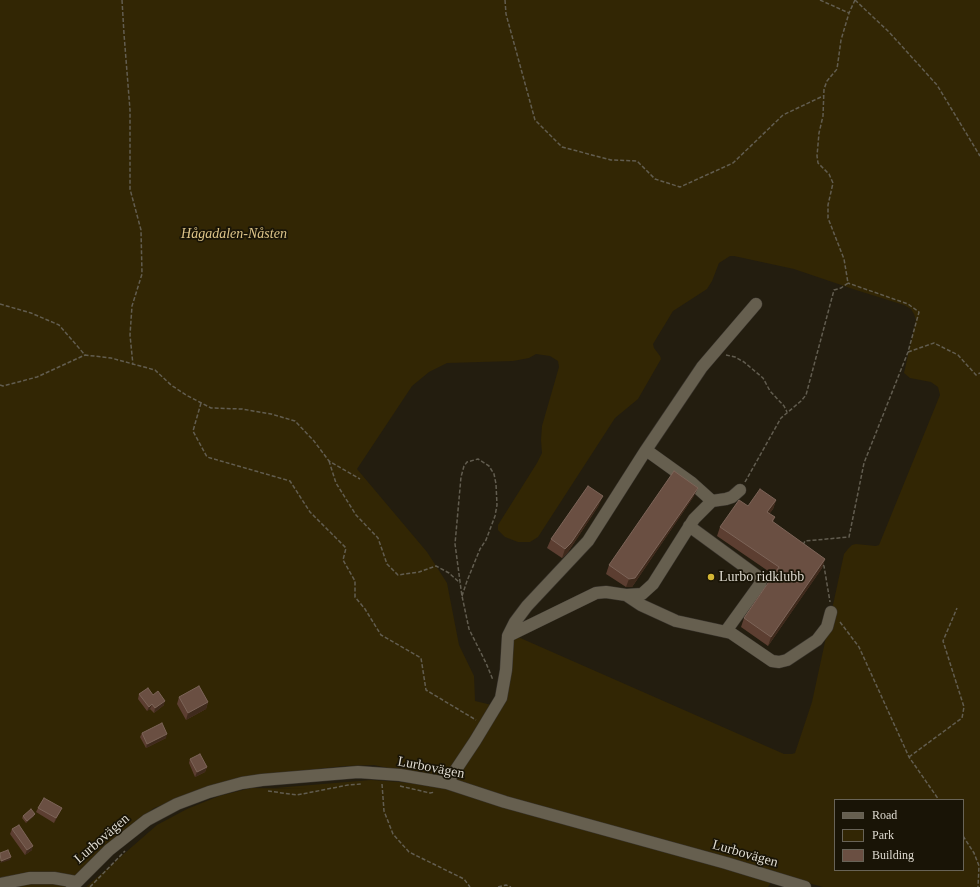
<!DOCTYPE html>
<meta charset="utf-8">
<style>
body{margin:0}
#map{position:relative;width:980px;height:887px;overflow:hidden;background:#231d0f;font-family:Georgia,serif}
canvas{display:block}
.legend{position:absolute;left:834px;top:799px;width:130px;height:72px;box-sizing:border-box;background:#191406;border:1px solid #686357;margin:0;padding:5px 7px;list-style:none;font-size:12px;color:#dedad0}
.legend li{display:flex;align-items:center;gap:8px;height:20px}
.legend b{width:20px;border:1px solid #686357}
</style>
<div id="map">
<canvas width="980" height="887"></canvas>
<ul class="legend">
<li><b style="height:5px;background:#665f4f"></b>Road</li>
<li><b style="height:11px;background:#322604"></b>Park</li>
<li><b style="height:11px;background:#6a4f42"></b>Building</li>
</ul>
</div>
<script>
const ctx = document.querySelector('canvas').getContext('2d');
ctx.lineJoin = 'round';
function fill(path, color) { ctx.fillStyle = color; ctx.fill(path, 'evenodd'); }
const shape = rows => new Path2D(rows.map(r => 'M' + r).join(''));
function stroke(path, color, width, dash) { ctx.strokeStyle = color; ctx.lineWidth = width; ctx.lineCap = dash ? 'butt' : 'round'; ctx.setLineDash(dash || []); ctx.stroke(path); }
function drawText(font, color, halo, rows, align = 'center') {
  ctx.font = font + ' Georgia,serif'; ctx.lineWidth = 3.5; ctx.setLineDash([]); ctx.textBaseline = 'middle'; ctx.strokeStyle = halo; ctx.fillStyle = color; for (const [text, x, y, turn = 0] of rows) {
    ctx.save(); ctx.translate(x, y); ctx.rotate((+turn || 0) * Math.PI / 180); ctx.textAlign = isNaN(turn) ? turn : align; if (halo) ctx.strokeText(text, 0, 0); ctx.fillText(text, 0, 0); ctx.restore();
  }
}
fill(shape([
 [0,0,980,0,980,887,823,887,776,874,768,887,86,887,157,825,187,809,219,796,251,788,308,789,275,788,371,780,413,783,461,784,374,765,345,766,242,777,154,808,101,849,67,887,0,887],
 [730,256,734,256,794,269,856,290,904,305,911,309,914,314,916,320,904,373,910,378,931,382,938,387,940,395,879,545,876,546,856,544,852,545,848,549,844,554,812,702,795,753,792,754,784,754,518,637,511,637,496,706,475,701,474,676,459,645,447,583,427,552,357,469,412,386,429,372,447,363,513,361,529,358,536,354,550,356,558,361,559,367,542,426,541,440,542,453,537,463,498,525,498,530,505,537,518,542,530,542,538,537,615,418,638,399,661,359,660,356,654,348,653,344,673,311,707,289,712,281,719,263],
 [835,800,963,800,963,870,835,870]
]), '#322604');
const minor = shape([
 [712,501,726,499,732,497,740,490],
 [689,526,760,578,761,581,760,584,726,631],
 [626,595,641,605,676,621,731,633,772,661,779,662,787,660,817,640,827,627,831,612],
 [508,636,596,593,606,592,626,595,642,594,653,584,694,519,712,501,692,483,646,450],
 [447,783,475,741,501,698,506,670,508,636,515,622,527,606,588,541,646,450,702,367,756,304],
 [0,884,30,878,54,878,76,882],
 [72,887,109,850,147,820,177,804,209,792,242,783,262,780,358,772,400,775,447,783,505,802,726,863,805,887]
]);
stroke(minor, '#3a352e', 13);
stroke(shape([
 [122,0,124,34,130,110,130,189,141,230,142,274,132,306,130,335,133,365],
 [505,0,506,14,535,120,562,147,611,160,637,161,655,179,680,187,733,163,783,115,823,96],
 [820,0,849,13],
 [855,0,889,32,937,85,980,156],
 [0,304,31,313,59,325,85,355,111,358,155,370,171,385,186,395,211,408,242,409,271,414,295,421,314,441,329,461,360,479],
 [908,352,934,343,958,355,976,375,980,373],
 [726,355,735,357,744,362,763,378,770,391,784,406,787,412],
 [0,385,3,386,37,377,85,355],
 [201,403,193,431,207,457,290,481,310,512,346,548,343,560,355,581,355,597,365,609,381,635,421,658,426,690,476,720],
 [329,461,336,483,356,515,378,538,387,564,398,575,419,572,436,566,449,573,460,583],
 [745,482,781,418,801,401,806,395,834,290,841,288,848,283,844,259,828,218,828,205,833,183,829,174,818,163,817,156,819,133,823,116,824,89,827,81,837,69,841,40,849,13,855,0],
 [803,545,805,541,849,537,864,463,908,352,919,312,908,304,848,283],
 [823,565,824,566,830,602],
 [462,596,467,581,480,549,486,540,495,516,497,505,496,484,494,474,489,466,478,459,467,462,464,466,461,477,455,544,461,589,462,596,469,629,486,663,493,680],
 [840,622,859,647,909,757,939,800],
 [909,757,962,718,964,707,943,641,957,608],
 [382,784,384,811,393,834,409,852,464,879,470,887],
 [400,786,430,793,435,792],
 [268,791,297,795,348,785,362,784],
 [963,836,974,853,979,866,978,887],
 [90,887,125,851],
 [498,887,506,885,511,887]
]), '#625d50', 1.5, [4, 2]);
stroke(minor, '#665f4f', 12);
fill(shape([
 [694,496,632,587,626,587,606,574,609,565],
 [776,500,773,509,769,514,775,517,773,522,825,559,822,568,768,646,741,627,744,618,774,575,717,536,720,527,748,506],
 [599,505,568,552,562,558,547,548,551,539],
 [139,694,153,695,164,705,154,713,150,709,147,711,138,699],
 [179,697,208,702,206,709,186,720,177,704],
 [142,733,166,738,146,748,140,737],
 [190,759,207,767,205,772,195,777,189,763],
 [38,808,60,812,54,823,36,812],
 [23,816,34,816,26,823,22,818],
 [12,829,32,850,25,855,10,834]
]), '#5c3e31');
fill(shape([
 [698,488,694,496,632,587,626,587,629,579],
 [603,496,599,505,568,552,562,558,565,549],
 [776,500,773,509,764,521,767,512],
 [825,559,822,568,768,646,771,637],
 [165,701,164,705,154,713,155,708],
 [208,702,206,709,186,720,188,713],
 [152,704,150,709,147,711,149,707],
 [167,734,166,738,146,748,147,744],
 [207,767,205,772,195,777,197,772],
 [62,808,60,812,54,823,56,818],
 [35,814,34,816,26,823,27,821],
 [33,846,32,850,25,855,27,850],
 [11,857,10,860,0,863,1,861]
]), '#3f2a1c');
const building = shape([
 [674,471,698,488,635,578,629,579,609,565,674,471],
 [588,486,603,496,571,543,565,549,551,539,588,486],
 [760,489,776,500,767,512,775,517,772,521,825,559,771,637,744,618,779,567,720,527,739,500,748,506,760,489],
 [199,686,208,702,188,713,179,697,199,686],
 [148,688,153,695,158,691,165,701,155,708,152,704,149,707,139,694,148,688],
 [162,723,167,734,147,744,142,733,162,723],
 [200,754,207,767,197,772,190,759,200,754],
 [44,798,62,808,56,818,38,808,44,798],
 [31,809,35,814,27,821,23,816,31,809],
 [19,825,33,846,27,850,12,829,19,825],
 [8,850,11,857,1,861,0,853,8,850]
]);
fill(building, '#6a4f42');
stroke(building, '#7c6458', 1);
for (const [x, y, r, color] of [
 [711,577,4,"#d4b635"]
]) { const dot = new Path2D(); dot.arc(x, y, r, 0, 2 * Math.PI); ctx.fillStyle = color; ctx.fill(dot); stroke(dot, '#191406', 1.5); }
drawText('italic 14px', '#ddc489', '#191406', [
 ["Hågadalen-Nåsten",234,234]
]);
drawText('14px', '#dedad0', '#191406', [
 ["Lurbo ridklubb",719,577]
], 'left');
drawText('14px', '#dedad0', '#191406', [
 ["Lurbovägen",431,768,11],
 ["Lurbovägen",102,839,-41],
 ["Lurbovägen",745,854,16]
]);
</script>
